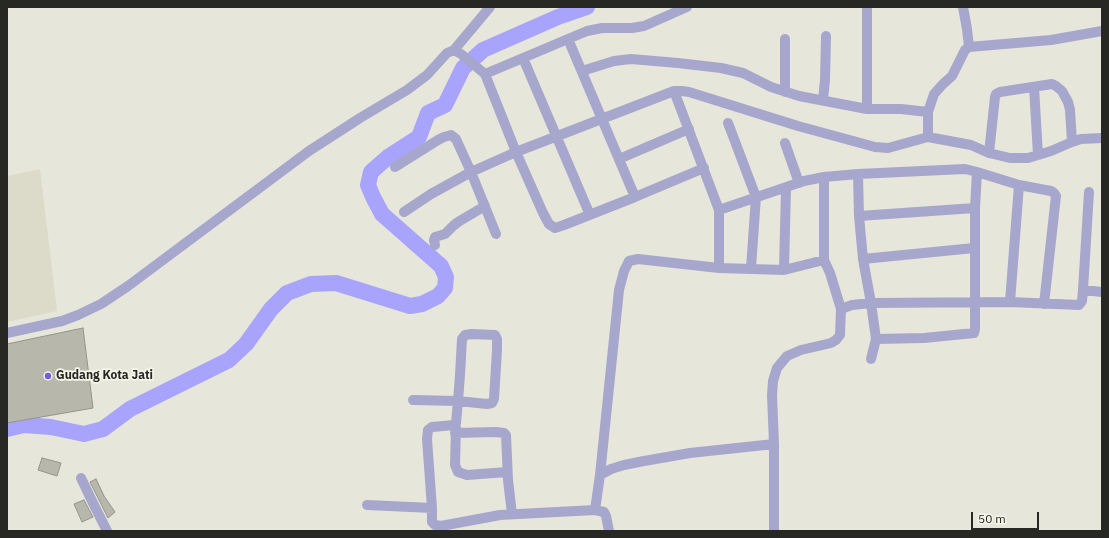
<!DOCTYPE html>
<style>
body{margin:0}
#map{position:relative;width:1109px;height:538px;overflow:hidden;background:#e7e6db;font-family:"IBM Plex Sans",sans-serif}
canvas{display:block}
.frame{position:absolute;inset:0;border:8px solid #272723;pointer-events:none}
.scale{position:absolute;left:971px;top:512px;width:68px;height:18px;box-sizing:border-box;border:2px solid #272723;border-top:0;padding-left:5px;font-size:12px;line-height:14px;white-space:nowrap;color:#272723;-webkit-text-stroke:3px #f4f4e8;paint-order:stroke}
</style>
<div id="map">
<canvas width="1109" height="538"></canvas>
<div class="frame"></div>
<div class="scale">50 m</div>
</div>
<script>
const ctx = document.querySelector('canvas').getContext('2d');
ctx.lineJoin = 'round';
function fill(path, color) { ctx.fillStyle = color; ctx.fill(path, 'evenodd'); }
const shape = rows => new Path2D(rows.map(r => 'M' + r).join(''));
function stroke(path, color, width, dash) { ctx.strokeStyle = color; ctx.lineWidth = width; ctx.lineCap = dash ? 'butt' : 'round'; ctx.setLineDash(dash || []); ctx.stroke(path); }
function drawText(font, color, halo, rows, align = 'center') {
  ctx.font = font + ' "IBM Plex Sans",sans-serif'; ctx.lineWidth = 3.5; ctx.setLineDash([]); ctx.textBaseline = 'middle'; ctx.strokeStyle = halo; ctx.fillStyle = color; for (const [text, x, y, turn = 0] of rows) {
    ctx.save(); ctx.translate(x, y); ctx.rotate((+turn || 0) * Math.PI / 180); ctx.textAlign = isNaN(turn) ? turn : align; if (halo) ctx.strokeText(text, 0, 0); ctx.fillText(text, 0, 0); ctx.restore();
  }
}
fill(shape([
 [40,169,57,311,7,322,7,176]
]), '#dcdbc9');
stroke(shape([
 [7,429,24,425,51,427,84,434,103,429,130,409,229,360,246,344,271,309,287,293,311,284,336,283,410,306,422,304,438,296,445,288,446,277,441,266,382,214,373,197,368,185,371,172,388,157,419,137,428,113,445,105,463,68,483,50,558,17,587,7]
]), '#a8a4fb', 16);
const building = shape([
 [83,328,93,408,7,423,7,344,83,328],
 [42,458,61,463,57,476,38,470,42,458],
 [96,479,104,496,115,512,108,518,90,482,96,479],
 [84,500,93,517,82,522,74,504,84,500]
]);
fill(building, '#b7b7ac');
stroke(building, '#94948a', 1);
stroke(shape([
 [963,7,967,29,969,47],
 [568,39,587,31,602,28,632,28,644,26,687,7],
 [785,39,785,92],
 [454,50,490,7],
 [523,58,590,215],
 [582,71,614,61,631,59,678,63,721,68,743,73,771,87,799,96,867,109,901,109,928,112,928,137],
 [485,74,568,39,635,197],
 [1034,87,1038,155],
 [674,91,682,91,689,92,798,126,875,147,888,148,928,137,971,145,989,153,1010,158,1028,158,1051,151,1072,142,1081,139,1102,138],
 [823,100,825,80,826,36],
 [867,109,867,7],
 [928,112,934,94,943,84,952,76,965,50,969,47,1051,40,1102,31],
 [728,123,756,197,751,268],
 [785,143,799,183],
 [989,153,995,97,996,94,1000,92,1052,84,1056,86,1062,91,1068,102,1070,110,1072,142],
 [619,159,689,129],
 [395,167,438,140,444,137,451,135,456,139,471,172,516,152,674,91,719,210,804,181,824,177,858,174,965,169,977,172,1019,185,1051,191,1054,193,1056,196,1044,304],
 [858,174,859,216,863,259,871,303,876,339],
 [404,212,431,194,471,172,496,234],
 [859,216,975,208],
 [435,245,434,240,435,237,445,234,453,226,458,222,485,206],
 [863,259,974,248],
 [719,268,719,210],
 [784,270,786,188],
 [1083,290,1102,292],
 [1010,302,1019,185],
 [841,309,852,305,871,303,1010,302,1079,305,1082,301,1083,290,1089,192],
 [7,333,62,321,78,315,101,304,128,286,309,151,360,118,407,90,427,75,447,53,454,50,461,54,485,74,516,152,543,213,549,224,555,228,564,225,635,197,704,168],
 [871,359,876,339,924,338,974,333,975,329,975,208,977,172],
 [413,400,458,401,487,404,492,403,494,399,497,350,497,339,495,335,472,334,465,335,462,339,460,375,458,401,456,423,454,425,432,427,428,430,427,439,432,508,432,522,435,525,441,526,500,515,595,510,604,512,606,516,609,531],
 [456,427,455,465,458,472,467,475,507,472],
 [455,433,496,432,504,433,506,435,508,480,512,514],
 [600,475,611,469,624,465,644,461,690,453,774,444],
 [81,478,92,501,107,531],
 [367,505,432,508],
 [595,510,600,475,619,290,624,271,629,261,638,259,719,268,784,270,824,260],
 [774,531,774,444,772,395,773,381,777,368,787,356,801,350,831,343,836,340,840,335,841,309,830,273,824,260,824,177]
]), '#a7a7ce', 10);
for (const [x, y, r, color] of [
 [48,376,4,"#6f5fd9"]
]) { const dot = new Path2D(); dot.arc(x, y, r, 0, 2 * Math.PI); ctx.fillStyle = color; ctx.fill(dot); stroke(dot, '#f4f4e8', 1.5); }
drawText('bold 12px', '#272723', '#f4f4e8', [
 ["Gudang Kota Jati",56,376]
], 'left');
</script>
